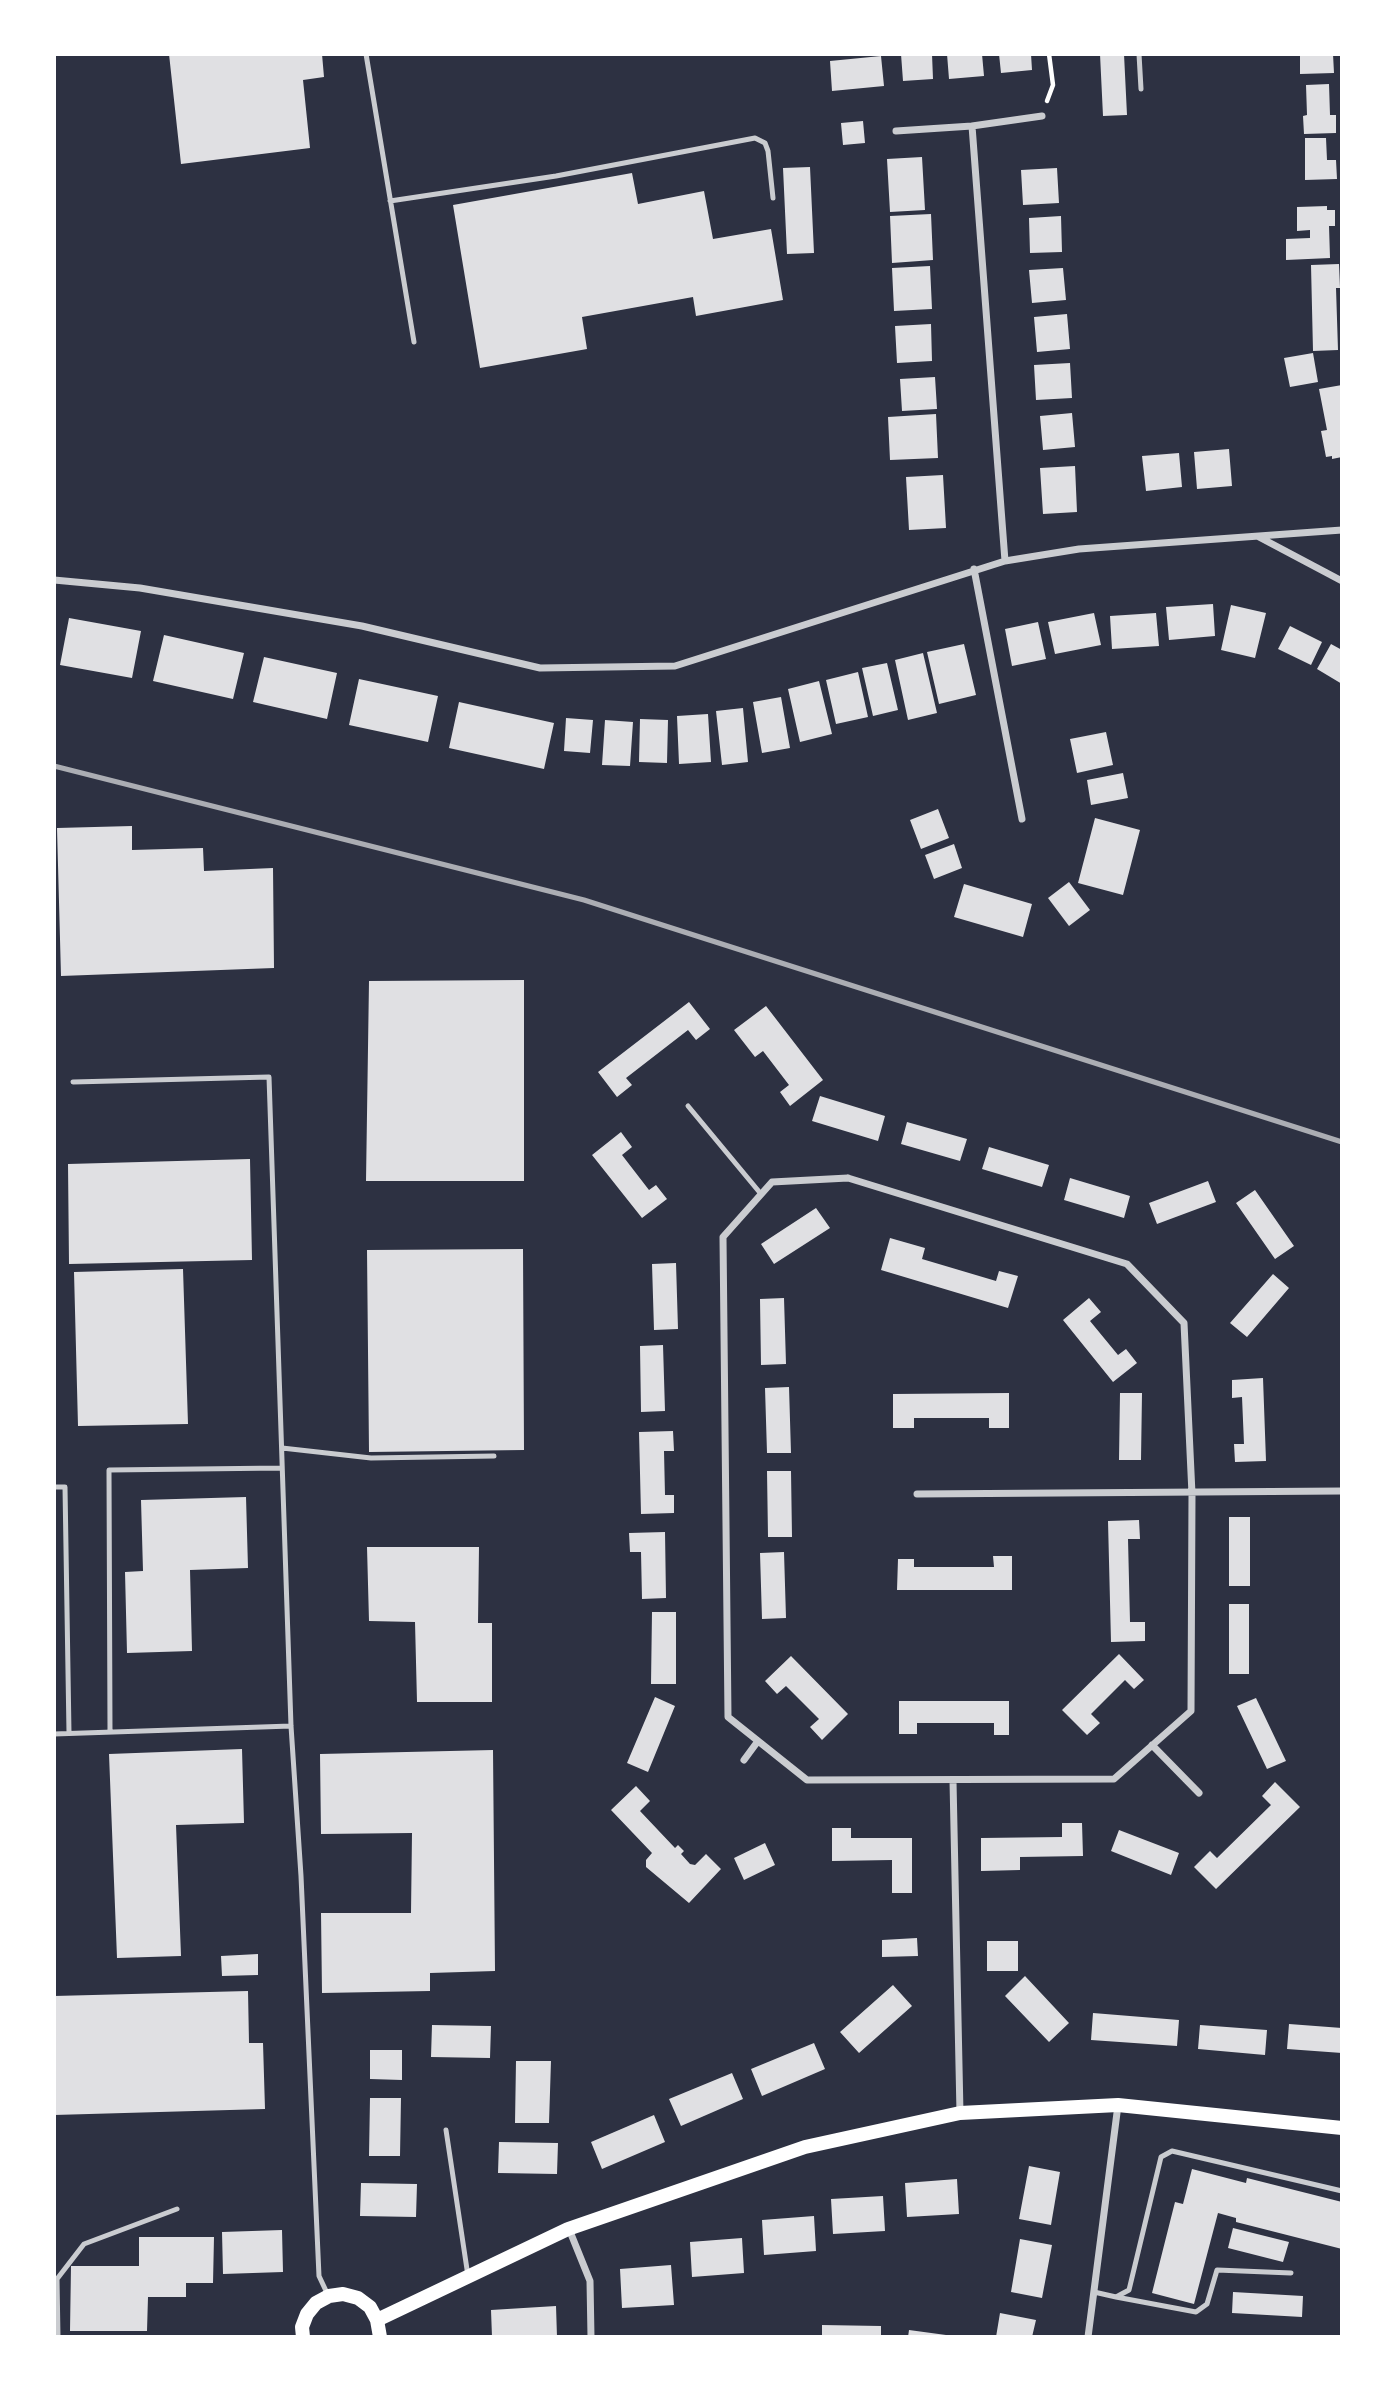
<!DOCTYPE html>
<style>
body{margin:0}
#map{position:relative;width:1396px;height:2391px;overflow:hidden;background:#2d3142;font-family:Arial,sans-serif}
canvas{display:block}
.frame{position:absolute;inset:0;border:56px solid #fff;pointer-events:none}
</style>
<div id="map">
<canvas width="1396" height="2391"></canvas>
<div class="frame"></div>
</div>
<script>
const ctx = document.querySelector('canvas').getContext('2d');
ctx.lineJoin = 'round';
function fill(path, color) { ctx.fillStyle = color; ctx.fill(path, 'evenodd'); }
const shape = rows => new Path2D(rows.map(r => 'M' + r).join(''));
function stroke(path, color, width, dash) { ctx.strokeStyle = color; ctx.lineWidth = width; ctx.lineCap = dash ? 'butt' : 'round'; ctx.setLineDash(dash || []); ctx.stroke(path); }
fill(shape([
 [169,54,322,54,324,77,303,80,310,148,181,164],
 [901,54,932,54,933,79,903,81],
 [947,54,982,54,984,76,949,79],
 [999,54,1031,54,1032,70,1001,73],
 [1100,54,1124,54,1127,115,1103,116],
 [1300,54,1333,54,1334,73,1300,74],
 [881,56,884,86,832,91,830,61],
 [1329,84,1330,115,1336,115,1336,133,1304,134,1303,116,1307,115,1306,85],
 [863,121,865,143,843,145,841,123],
 [1305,138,1326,138,1327,160,1336,160,1337,179,1305,180],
 [922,157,925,210,890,212,887,159],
 [810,167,814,253,787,254,783,168],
 [1057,168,1059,203,1023,205,1021,170],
 [632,173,638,204,704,191,713,239,771,229,783,300,696,316,693,297,582,317,587,349,480,368,453,205],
 [1327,206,1327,210,1335,210,1335,226,1329,226,1330,258,1286,260,1286,239,1310,238,1310,230,1297,231,1297,207],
 [931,214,933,260,892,263,890,216],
 [1061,216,1062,252,1030,253,1029,218],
 [1339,264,1340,288,1336,288,1338,350,1313,351,1311,265],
 [930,266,932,309,894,311,892,268],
 [1063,268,1066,300,1032,303,1029,270],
 [1067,314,1070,349,1037,352,1034,317],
 [931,324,932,361,897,363,895,326],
 [1313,353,1318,382,1290,387,1284,358],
 [1070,363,1072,398,1036,400,1034,365],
 [935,377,937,409,902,411,900,379],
 [1342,385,1342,457,1332,459,1332,456,1326,457,1321,431,1327,430,1319,389],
 [1072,413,1075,447,1043,450,1040,416],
 [936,414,938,458,890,460,888,417],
 [1229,449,1232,486,1197,489,1194,452],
 [1179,453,1182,487,1146,491,1142,456],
 [1075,466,1077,512,1043,514,1040,468],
 [943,475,946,528,909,530,906,477],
 [1213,604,1215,636,1169,640,1166,607],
 [1231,605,1266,613,1255,658,1221,650],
 [1094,613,1101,645,1055,654,1048,622],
 [1156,613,1159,646,1112,649,1110,616],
 [69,618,141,631,132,678,60,665],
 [1038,622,1046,659,1012,666,1005,629],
 [1290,626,1322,642,1311,665,1278,649],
 [164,635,244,653,233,699,153,681],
 [964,644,976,695,939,704,927,652],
 [1331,644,1342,650,1342,684,1317,669],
 [923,653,937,713,908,720,895,660],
 [264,657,337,673,327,719,253,702],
 [887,663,898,710,873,716,862,668],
 [858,672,868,717,836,724,826,680],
 [359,679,438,696,428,742,349,725],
 [819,681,832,734,800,742,788,689],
 [781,697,790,748,762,753,753,702],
 [459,702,554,723,544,769,449,748],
 [743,708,748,762,722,765,716,711],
 [708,714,711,762,679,764,677,716],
 [566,718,593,720,590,753,564,751],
 [640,719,668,720,667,763,639,762],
 [605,720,633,722,630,766,602,765],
 [1106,732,1113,765,1077,773,1070,739],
 [1123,773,1128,798,1091,805,1087,780],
 [938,809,949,838,921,849,910,820],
 [1095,818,1140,830,1123,895,1078,883],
 [132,826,132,850,203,848,204,871,273,868,274,968,61,976,57,828],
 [954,844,962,868,934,879,925,855],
 [1069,882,1090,910,1069,926,1048,898],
 [964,884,1032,904,1023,937,954,917],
 [524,980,524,1181,366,1181,369,981],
 [689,1002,710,1029,696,1040,688,1030,626,1078,632,1085,617,1097,598,1072],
 [766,1006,823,1080,790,1106,780,1092,789,1085,763,1051,755,1057,734,1030],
 [820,1096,885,1116,878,1141,812,1121],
 [907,1122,967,1139,960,1161,901,1144],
 [621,1132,632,1147,622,1155,649,1190,656,1185,667,1199,642,1218,592,1155],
 [989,1147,1049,1165,1042,1187,982,1169],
 [250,1159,252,1260,69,1264,68,1164],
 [1070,1178,1130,1196,1124,1218,1064,1200],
 [1208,1181,1216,1202,1157,1224,1149,1203],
 [1255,1190,1294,1246,1275,1259,1236,1203],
 [816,1208,830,1228,774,1264,761,1244],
 [890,1238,925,1248,922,1259,996,1281,999,1271,1018,1276,1008,1308,881,1270],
 [523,1249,524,1450,369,1452,367,1250],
 [676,1263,678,1329,654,1330,652,1264],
 [183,1269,188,1424,78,1426,74,1272],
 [1273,1274,1289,1288,1247,1337,1230,1323],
 [784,1298,786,1364,761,1365,760,1299],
 [1089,1298,1101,1312,1090,1321,1118,1355,1126,1349,1137,1363,1113,1382,1063,1320],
 [663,1345,665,1411,641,1412,640,1346],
 [1263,1378,1266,1461,1235,1462,1234,1444,1244,1444,1242,1397,1232,1398,1232,1380],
 [789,1387,791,1453,767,1453,765,1388],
 [1009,1393,1009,1428,989,1428,989,1418,914,1418,914,1428,893,1428,893,1394],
 [1120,1393,1142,1393,1141,1460,1119,1460],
 [673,1431,674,1451,664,1451,665,1495,674,1495,674,1513,641,1514,639,1432],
 [767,1471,791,1471,792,1537,768,1537],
 [246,1497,248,1568,190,1570,192,1651,127,1653,125,1572,143,1571,141,1500],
 [1229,1517,1250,1517,1250,1586,1229,1586],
 [1139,1520,1140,1539,1128,1539,1130,1622,1145,1622,1145,1641,1111,1642,1108,1521],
 [665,1532,666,1598,642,1599,641,1552,630,1552,629,1533],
 [367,1547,479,1547,478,1623,492,1623,492,1702,417,1702,415,1622,369,1621],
 [784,1552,786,1618,762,1619,760,1553],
 [993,1556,1012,1556,1012,1590,897,1590,898,1559,914,1559,914,1567,994,1567],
 [1229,1604,1249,1604,1249,1674,1229,1674],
 [652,1612,676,1612,676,1684,651,1684],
 [1119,1654,1144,1680,1134,1689,1125,1680,1091,1714,1100,1723,1087,1735,1062,1710],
 [791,1656,848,1714,822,1740,810,1727,819,1719,786,1686,777,1694,765,1681],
 [655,1697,675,1706,648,1772,627,1763],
 [1256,1698,1286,1761,1267,1769,1237,1706],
 [899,1701,1009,1701,1009,1735,994,1735,994,1723,917,1723,917,1734,899,1734],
 [242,1749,244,1823,176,1825,181,1956,117,1958,109,1754],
 [493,1750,495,1971,430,1973,430,1991,322,1993,321,1913,411,1913,412,1833,321,1834,320,1754],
 [1275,1782,1300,1807,1216,1889,1194,1867,1210,1851,1217,1858,1271,1805,1262,1796],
 [636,1786,650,1801,640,1811,675,1848,678,1845,684,1851,681,1854,690,1864,695,1865,706,1854,721,1869,689,1903,646,1867,646,1860,652,1853,611,1810],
 [1062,1823,1082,1823,1083,1856,1020,1857,1020,1870,981,1871,981,1838,1062,1837],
 [832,1828,851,1828,851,1838,912,1838,912,1893,892,1893,892,1860,832,1861],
 [1119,1830,1179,1853,1171,1875,1111,1851],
 [765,1843,775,1865,744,1880,734,1858],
 [917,1938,918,1956,882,1957,882,1940],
 [987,1941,1018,1941,1018,1971,987,1971],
 [258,1954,258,1975,222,1976,221,1956],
 [1025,1976,1069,2023,1049,2042,1005,1996],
 [893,1985,912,2006,859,2053,840,2032],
 [248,1991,249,2043,263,2043,265,2109,54,2115,54,1996],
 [1093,2013,1179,2020,1177,2046,1091,2040],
 [1289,2024,1342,2028,1342,2053,1287,2049],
 [432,2025,491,2026,490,2058,431,2057],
 [1200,2025,1267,2030,1265,2055,1198,2049],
 [814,2043,825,2069,762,2096,751,2069],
 [370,2050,402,2050,402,2080,370,2079],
 [516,2061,551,2061,549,2123,515,2123],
 [732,2073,743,2099,681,2126,669,2099],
 [370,2098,401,2098,400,2156,369,2156],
 [654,2115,665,2142,602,2169,591,2142],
 [499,2142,558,2143,557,2174,498,2173],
 [1029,2166,1060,2172,1051,2225,1019,2219],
 [1192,2169,1246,2183,1247,2178,1342,2202,1342,2249,1236,2222,1236,2218,1218,2213,1194,2304,1152,2293,1175,2202,1183,2204],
 [957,2179,959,2214,907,2217,905,2183],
 [361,2183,417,2184,416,2217,360,2216],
 [883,2196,885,2231,833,2234,831,2199],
 [814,2216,816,2251,764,2255,762,2220],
 [1233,2228,1289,2242,1283,2262,1228,2248],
 [282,2230,283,2272,223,2274,222,2232],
 [139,2237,214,2237,213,2283,186,2283,186,2297,148,2297,147,2331,70,2331,71,2266,139,2266],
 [742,2238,744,2273,692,2277,690,2242],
 [1020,2239,1052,2245,1042,2298,1011,2292],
 [671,2265,674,2305,622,2308,620,2269],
 [1233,2292,1303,2296,1302,2317,1232,2313],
 [556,2306,557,2337,492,2337,491,2310],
 [1000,2313,1036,2320,1032,2337,996,2337],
 [822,2325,881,2326,881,2337,822,2337],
 [909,2330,946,2335,946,2337,908,2337]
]), '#e0e0e3');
stroke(shape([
 [1047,101,1053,85,1049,54]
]), '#fff', 4.5);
stroke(shape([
 [366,54,414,342],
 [1139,54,1141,89],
 [390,201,556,176,755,138,765,143,768,151,773,198],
 [73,1082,269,1077,291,1726,301,1876,319,2276,327,2293],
 [688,1106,761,1194],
 [282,1448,371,1458,494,1456],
 [54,1487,65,1487,69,1733],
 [110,1731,109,1470,282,1468],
 [54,1734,291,1726],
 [446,2130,468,2276],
 [1094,2292,1116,2297,1129,2290,1161,2157,1172,2151,1342,2191],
 [1116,2297,1196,2312,1207,2304,1217,2270,1291,2273],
 [58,2337,57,2279,84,2244,177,2209]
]), '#caccd0', 5);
stroke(shape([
 [896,131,972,126],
 [1259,537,1342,581],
 [1005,561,972,126,1042,116],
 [974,569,1022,819],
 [54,580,140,588,362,626,540,668,675,666,1005,561,1079,549,1342,530],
 [848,1178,1127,1264,1184,1323,1192,1494,1191,1711,1114,1779,807,1780,728,1717,723,1237,772,1182,848,1178],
 [917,1494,1342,1491],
 [1152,1745,1199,1793],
 [744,1760,758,1741],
 [953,1781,960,2113],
 [569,2229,590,2281,591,2337],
 [1088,2337,1118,2105]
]), '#caccd0', 7);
stroke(shape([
 [377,2320,568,2229,805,2147,960,2113,1118,2105,1342,2128],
 [303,2337,302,2327,307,2314,316,2303,329,2296,343,2294,358,2298,370,2307,377,2320,380,2337]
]), '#fff', 14);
stroke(shape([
 [54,766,584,900,1342,1142]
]), '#abadb3', 5);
</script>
